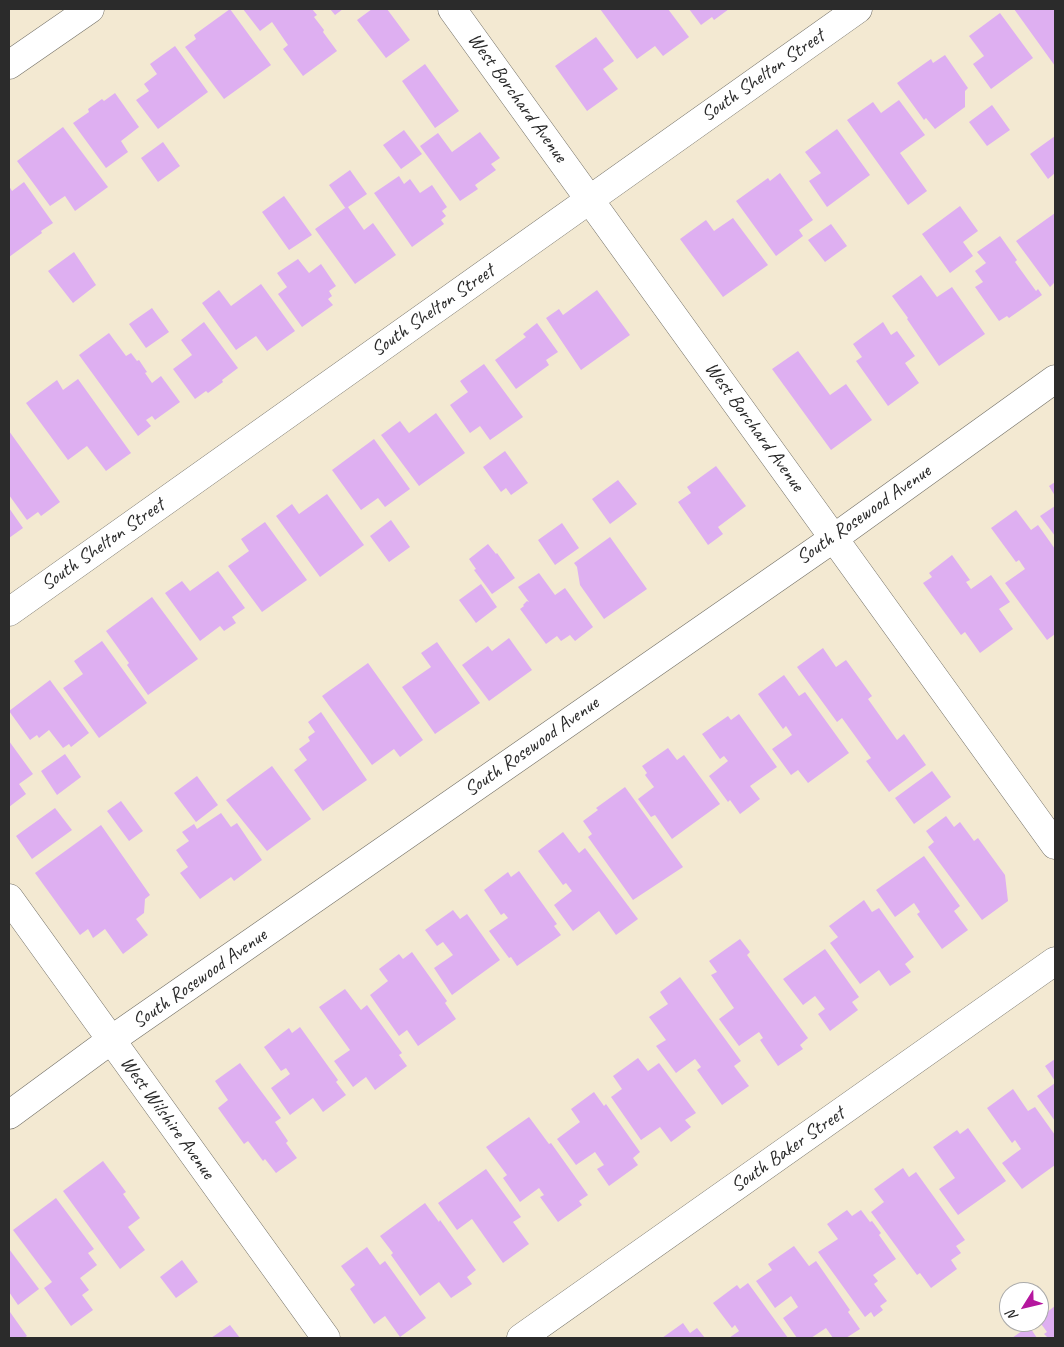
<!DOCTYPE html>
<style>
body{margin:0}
#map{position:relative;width:1064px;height:1347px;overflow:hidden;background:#f3e9d2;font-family:Caveat,sans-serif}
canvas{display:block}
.frame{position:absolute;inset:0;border:10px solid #2b2b2b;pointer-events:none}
.north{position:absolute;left:999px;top:1282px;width:50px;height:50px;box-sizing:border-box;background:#fff;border:1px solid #aaa;border-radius:50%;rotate:234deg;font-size:14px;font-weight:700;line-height:20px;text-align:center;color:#2b2b2b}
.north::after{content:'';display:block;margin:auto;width:18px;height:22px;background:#b5179e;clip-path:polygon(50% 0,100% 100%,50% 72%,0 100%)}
</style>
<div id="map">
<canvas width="1064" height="1347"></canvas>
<div class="frame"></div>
<div class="north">N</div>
</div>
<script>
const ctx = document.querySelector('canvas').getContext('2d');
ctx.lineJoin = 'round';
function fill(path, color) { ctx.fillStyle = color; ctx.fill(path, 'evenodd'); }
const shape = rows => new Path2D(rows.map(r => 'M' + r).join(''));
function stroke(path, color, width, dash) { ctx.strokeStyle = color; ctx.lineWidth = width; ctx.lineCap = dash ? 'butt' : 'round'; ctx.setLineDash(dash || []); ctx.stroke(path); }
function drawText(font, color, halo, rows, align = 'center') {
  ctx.font = font + ' Caveat,sans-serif'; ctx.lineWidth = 4.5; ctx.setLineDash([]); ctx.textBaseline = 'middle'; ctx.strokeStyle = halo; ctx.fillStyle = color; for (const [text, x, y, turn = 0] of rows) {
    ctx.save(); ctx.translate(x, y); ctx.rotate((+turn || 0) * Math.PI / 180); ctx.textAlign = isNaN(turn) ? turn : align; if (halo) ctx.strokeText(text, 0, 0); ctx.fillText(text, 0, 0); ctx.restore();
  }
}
fill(shape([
 [230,9,271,65,224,99,185,47,196,39,194,35],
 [243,9,312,9,317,15,314,17,324,30,323,32,337,51,303,76,283,49,288,45,272,22,260,31],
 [330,9,343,9,335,15],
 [372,9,387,9,410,40,386,58,357,20],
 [600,9,668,9,689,37,663,56,655,46,637,59],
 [689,9,729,9,714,20,712,17,701,25],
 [1014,9,1055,9,1055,66],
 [1000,13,1033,58,991,89,973,64,984,56,969,36],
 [596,37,614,61,603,69,618,89,587,111,555,66],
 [175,46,208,92,158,129,136,100,149,91,144,84,157,74,150,64],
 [945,55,968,88,965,91,965,107,935,129,926,118,924,120,897,83,931,59,933,63],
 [425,64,459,111,435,128,402,81],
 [115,93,139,127,121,141,128,152,106,168,73,123,89,112,88,109,102,99,104,101],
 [899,100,925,135,900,153,927,191,908,205,847,120,873,102,881,113],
 [992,105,1010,130,987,146,969,122],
 [63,127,108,187,75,211,65,196,50,206,17,161],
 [837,129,870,175,827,207,809,181,821,173,805,152],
 [404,130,422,154,401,169,383,145],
 [480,132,500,158,491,164,496,170,475,185,478,189,460,201,420,146,438,133,452,152],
 [1055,136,1055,173,1048,179,1030,154],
 [163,142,180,166,158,182,141,158],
 [350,170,367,194,348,207,364,230,373,223,396,255,355,284,315,229,345,208,346,209,329,185],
 [780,173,813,220,799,230,803,236,776,256,736,201,768,178,770,181],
 [399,176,404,184,410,179,420,193,432,185,447,207,442,211,446,216,441,220,444,224,412,247,374,193],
 [24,182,53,223,41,231,42,233,9,257,9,186,12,191],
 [284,196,312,235,289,250,262,212],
 [960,206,978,231,963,242,973,256,950,273,922,234],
 [1055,213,1055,282,1050,287,1016,241],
 [733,218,768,265,723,297,680,239,706,220,714,231],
 [831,224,847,246,825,262,808,240],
 [1000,236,1017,260,1015,262,1036,291,1038,289,1042,295,1009,318,1007,316,999,321,975,287,983,282,975,271,986,263,977,252],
 [74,252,96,285,73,303,48,271],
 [298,259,309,273,321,264,336,286,329,291,332,296,328,299,333,305,302,327,278,294,287,287,277,273],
 [921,275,937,297,952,287,985,334,939,366,907,319,908,318,892,296],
 [261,284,295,331,267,351,256,336,236,350,202,303,219,290,231,306],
 [597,290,630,335,581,370,546,318,559,309,563,315],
 [152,308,169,332,146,348,129,324],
 [204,322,238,368,222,380,223,382,208,393,206,391,195,399,173,369,192,355,181,340],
 [883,322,891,335,897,331,915,356,905,363,919,383,888,406,856,361,862,357,853,344],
 [537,323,558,352,546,360,549,365,516,389,495,360,526,337,523,334],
 [109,333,126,356,131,353,137,361,139,360,147,372,145,373,152,383,161,376,180,402,155,420,152,416,146,420,151,426,138,436,79,355],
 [798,351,830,395,846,384,872,420,831,450,772,369],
 [484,364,523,417,490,440,480,426,470,433,450,405,468,392,460,381],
 [78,379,131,453,106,471,87,446,68,460,26,403,57,380,63,390],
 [436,413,465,453,419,486,381,435,400,421,409,433],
 [9,431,60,502,41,516,38,512,27,520,9,495],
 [374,439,410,489,385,507,378,498,361,510,332,470],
 [505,451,528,483,511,495,506,488,501,492,483,467],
 [716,466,746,506,718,527,723,534,708,545,678,502,691,493,687,487],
 [618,480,637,504,610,524,592,499],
 [1055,482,1055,496,1049,486],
 [327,494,364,545,320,577,276,516,292,504,299,514],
 [1055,506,1055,536,1040,516],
 [9,508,23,528,9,538],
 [1016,510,1031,530,1038,525,1055,549,1055,634,1047,640,1005,583,1025,569,1019,560,1016,562,991,528],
 [391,520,410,547,389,562,370,536],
 [265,522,307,580,262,612,228,566,249,551,241,539],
 [562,523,579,548,555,565,538,540],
 [610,537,647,589,604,619,580,585,577,567,574,563],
 [488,544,496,554,497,553,515,578,492,594,474,570,476,569,469,559],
 [952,555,970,580,966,582,971,589,991,575,1010,602,999,609,1013,629,980,653,965,632,961,635,923,583,932,577,929,573],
 [218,571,245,608,232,617,236,623,224,631,220,626,200,641,165,593,182,581,190,591],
 [539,573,555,595,565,588,593,627,575,641,570,635,561,641,557,636,546,644,520,609,524,606,523,605,527,601,529,602,518,587],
 [481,584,497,607,476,623,459,600],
 [152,597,198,659,148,695,127,665,129,663,106,631],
 [509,638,532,670,489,701,462,665,488,646,492,651],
 [102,641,147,703,99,738,63,688,83,674,74,661],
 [437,642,480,703,435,734,402,687,431,667,421,653],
 [823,648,836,667,846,660,872,696,868,699,897,740,904,734,926,765,889,792,866,761,871,758,842,718,837,722,797,667],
 [368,663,423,740,400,757,394,749,372,765,322,696],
 [784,675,799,696,805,692,849,753,808,783,798,770,791,775,772,749,792,735,786,726,783,729,758,694],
 [50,680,89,733,71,747,69,744,63,748,49,730,39,738,37,735,30,740,9,711],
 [321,712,367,780,323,811,294,770,307,760,299,749,310,741,308,737,315,732,308,722],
 [739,714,777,767,750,786,760,799,740,814,730,800,728,802,709,776,728,761,724,756,720,759,702,734,728,716,731,720],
 [9,741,33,774,19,784,26,794,9,807],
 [668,748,677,760,684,755,720,804,672,839,655,815,651,817,638,799,654,787,645,775,647,773,642,766],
 [65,754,81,777,57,795,41,771],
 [272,766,311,819,267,851,226,800],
 [932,771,951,797,914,824,895,798],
 [197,776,218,805,196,822,174,793],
 [625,787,683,867,633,900,588,837,592,834,583,821,598,810,596,808],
 [121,801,143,831,129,841,107,811],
 [55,808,72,830,32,859,16,836],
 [221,813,231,827,237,823,262,860,234,881,231,877,200,899,180,873,188,867,176,850,189,841,182,832,194,824,197,829],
 [946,816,954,827,960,822,974,841,978,838,1005,875,1008,901,982,920,928,847,934,842,926,831],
 [101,825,150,895,145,899,144,913,136,919,148,935,123,954,105,929,93,938,88,929,80,935,35,873],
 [563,832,579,853,585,848,638,919,616,935,599,911,573,931,554,905,572,891,566,883,563,885,538,851],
 [924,856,960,906,954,911,968,930,942,949,917,914,920,912,914,903,895,917,876,890],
 [519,871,557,924,554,926,561,935,517,966,511,957,509,958,489,931,508,918,504,913,501,915,484,890,508,872,511,877],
 [864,900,872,912,879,908,914,957,905,964,911,972,890,986,879,970,860,984,830,943,838,937,829,926],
 [453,910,460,919,467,914,500,960,452,995,434,968,453,955,443,942,437,946,425,930],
 [740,939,750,952,747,955,808,1038,800,1045,803,1049,778,1066,760,1040,763,1038,759,1032,739,1046,719,1019,734,1008,711,975,717,972,709,961],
 [825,949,859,997,852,1002,858,1010,830,1031,818,1014,825,1009,815,996,803,1005,783,979],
 [412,952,447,1001,445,1003,456,1019,418,1046,407,1030,399,1036,370,995,388,981,379,969,399,954,403,959],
 [680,977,741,1061,734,1066,749,1086,722,1105,697,1070,701,1067,695,1059,676,1073,656,1046,666,1040,649,1017,668,1004,660,992],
 [345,989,361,1010,367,1005,402,1053,399,1055,407,1066,375,1090,366,1077,353,1087,334,1061,350,1050,319,1007],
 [300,1027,338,1080,336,1082,346,1095,323,1112,313,1098,290,1115,271,1088,290,1074,286,1068,281,1071,264,1047,289,1028,292,1033],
 [638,1058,648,1071,659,1063,696,1113,685,1120,691,1127,671,1142,660,1127,641,1140,611,1097,622,1089,613,1076],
 [1055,1059,1055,1081,1045,1066],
 [240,1063,281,1118,275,1122,288,1141,286,1143,297,1158,276,1173,265,1159,263,1161,248,1141,244,1144,218,1108,228,1100,215,1081],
 [1055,1083,1055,1121,1037,1096],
 [1013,1089,1028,1111,1035,1107,1055,1135,1055,1165,1022,1189,1002,1163,1021,1149,1015,1140,1012,1143,987,1108],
 [594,1092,604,1106,606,1104,640,1152,633,1158,638,1165,609,1186,597,1169,604,1165,595,1152,576,1165,557,1139,580,1122,571,1109],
 [529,1117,549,1144,551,1143,588,1195,579,1201,582,1205,558,1222,540,1197,544,1195,539,1188,520,1202,503,1178,507,1175,486,1147],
 [968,1128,1006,1181,958,1215,939,1189,955,1178,933,1147,957,1130,960,1134],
 [103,1161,126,1192,123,1194,140,1218,128,1227,145,1250,120,1269,63,1191],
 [903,1168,909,1177,916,1172,965,1240,956,1246,961,1253,951,1260,957,1269,931,1288,920,1273,917,1275,871,1212,884,1202,874,1189],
 [486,1169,521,1217,513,1222,529,1244,503,1263,472,1219,457,1230,438,1203],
 [56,1198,94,1249,88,1253,97,1265,80,1278,89,1290,82,1295,93,1310,71,1326,44,1288,52,1282,13,1230],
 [425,1203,439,1222,440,1220,476,1270,467,1277,472,1284,451,1298,439,1282,420,1296,391,1255,393,1253,380,1236],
 [847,1210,852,1216,861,1210,870,1222,872,1221,881,1233,879,1235,896,1259,873,1275,878,1281,874,1284,887,1301,880,1306,883,1310,874,1317,871,1312,865,1317,818,1252,838,1239,827,1224],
 [794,1246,809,1266,816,1261,850,1310,848,1312,860,1329,846,1338,833,1338,826,1328,811,1338,797,1338,783,1318,798,1307,791,1296,775,1308,756,1281,772,1270,768,1264],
 [367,1247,380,1265,385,1261,426,1318,400,1337,385,1316,374,1324,350,1289,355,1285,341,1266],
 [9,1249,39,1289,18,1305,9,1292],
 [182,1260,198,1282,176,1298,160,1277],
 [748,1283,788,1338,729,1338,739,1331,735,1325,732,1328,713,1303,737,1285,740,1289],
 [1055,1306,1055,1338,1048,1338,1044,1334,1047,1332,1039,1321,1039,1318],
 [10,1312,27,1336,24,1338,9,1338],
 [683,1323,690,1333,697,1328,705,1338,662,1338],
 [230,1325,240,1338,211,1338],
 [1029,1326,1037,1338,1012,1338]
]), '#deaff1');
const minor = shape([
 [452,9,1055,845],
 [9,65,90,9],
 [9,612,858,9],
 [9,898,326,1338],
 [9,1115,111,1040,834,538,1055,379],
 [521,1338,1055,961]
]);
stroke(minor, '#716e65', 29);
stroke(minor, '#fff', 28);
drawText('20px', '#2b2b2b', '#fff', [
 ["South Shelton Street",763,76,-35],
 ["West Borchard Avenue",517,98,54],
 ["South Shelton Street",433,311,-35],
 ["West Borchard Avenue",754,427,54],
 ["South Rosewood Avenue",864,515,-35],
 ["South Shelton Street",103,545,-35],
 ["South Rosewood Avenue",532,747,-35],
 ["South Rosewood Avenue",200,979,-35],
 ["West Wilshire Avenue",167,1118,54],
 ["South Baker Street",788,1150,-35]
]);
</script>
